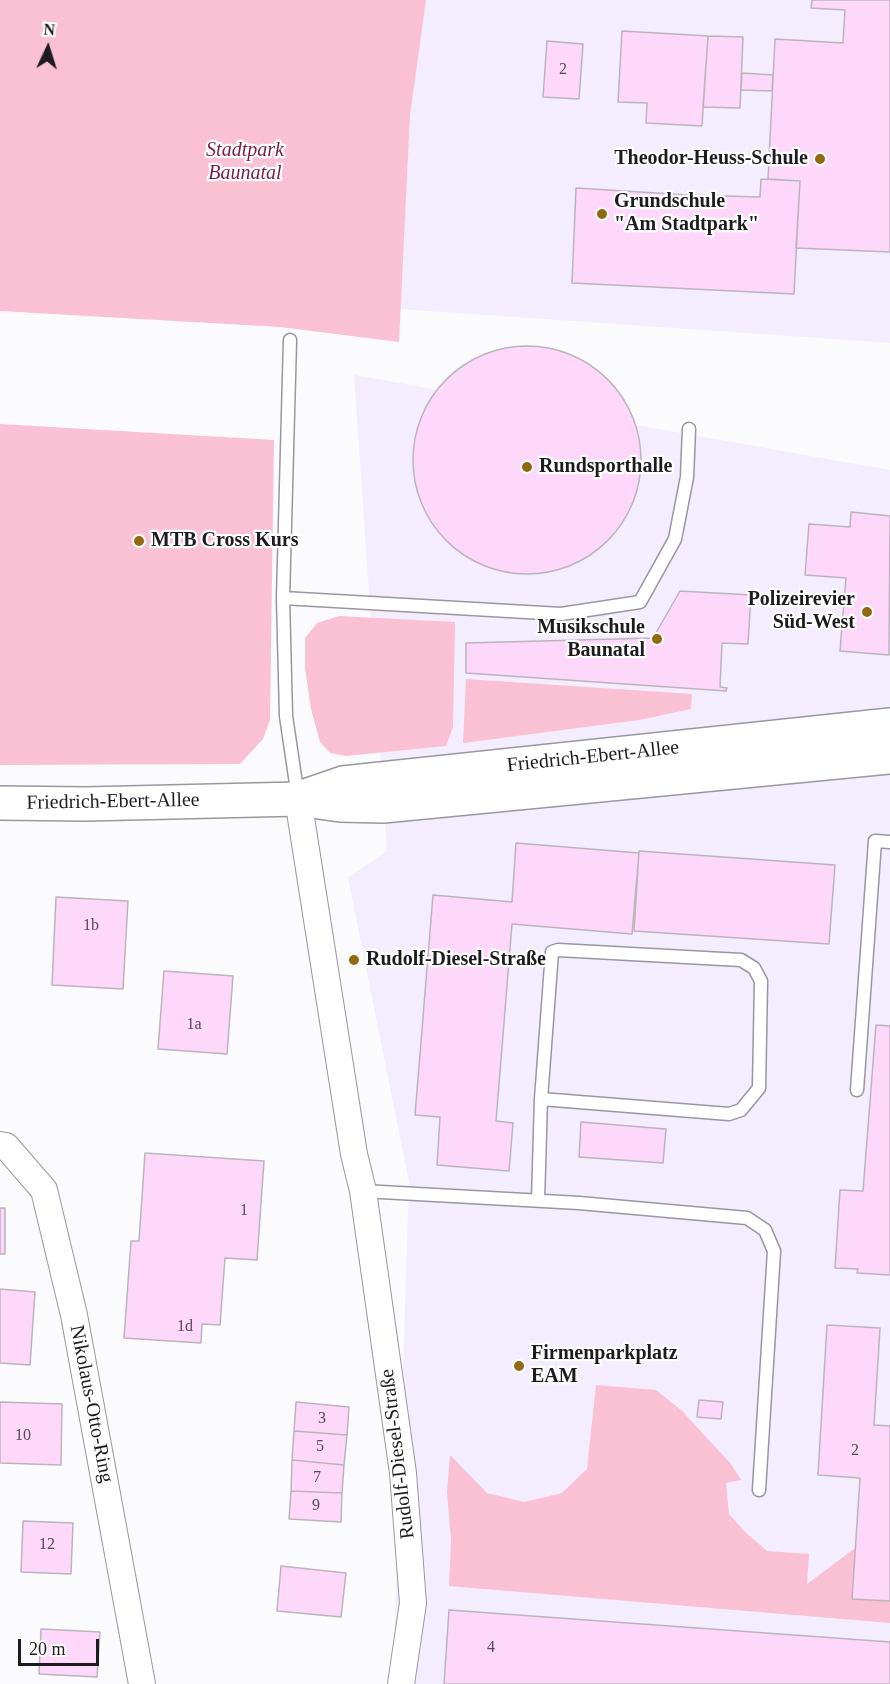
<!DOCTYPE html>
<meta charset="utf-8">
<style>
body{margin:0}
#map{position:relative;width:890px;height:1684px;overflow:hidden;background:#fbfbfd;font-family:"Times New Roman",serif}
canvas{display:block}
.north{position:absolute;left:18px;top:18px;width:60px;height:60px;-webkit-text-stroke:4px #fff;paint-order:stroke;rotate:4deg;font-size:16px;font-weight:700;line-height:24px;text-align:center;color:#1d1b20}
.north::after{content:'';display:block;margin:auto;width:21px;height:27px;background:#1d1b20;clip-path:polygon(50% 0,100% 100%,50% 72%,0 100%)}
.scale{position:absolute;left:18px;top:1639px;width:81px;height:27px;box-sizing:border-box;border:3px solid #1d1b20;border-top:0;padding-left:8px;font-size:18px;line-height:21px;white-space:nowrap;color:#1d1b20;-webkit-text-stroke:4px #fff;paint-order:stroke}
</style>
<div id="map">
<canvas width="890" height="1684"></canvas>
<div class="north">N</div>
<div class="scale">20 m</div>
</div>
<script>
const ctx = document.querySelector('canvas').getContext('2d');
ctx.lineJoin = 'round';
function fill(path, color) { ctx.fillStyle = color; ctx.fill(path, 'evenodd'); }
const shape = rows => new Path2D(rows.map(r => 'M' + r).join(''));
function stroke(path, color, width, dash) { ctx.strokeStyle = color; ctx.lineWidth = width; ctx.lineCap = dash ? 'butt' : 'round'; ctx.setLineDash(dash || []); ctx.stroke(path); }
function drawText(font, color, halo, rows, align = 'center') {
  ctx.font = font + ' "Times New Roman",serif'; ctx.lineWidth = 4.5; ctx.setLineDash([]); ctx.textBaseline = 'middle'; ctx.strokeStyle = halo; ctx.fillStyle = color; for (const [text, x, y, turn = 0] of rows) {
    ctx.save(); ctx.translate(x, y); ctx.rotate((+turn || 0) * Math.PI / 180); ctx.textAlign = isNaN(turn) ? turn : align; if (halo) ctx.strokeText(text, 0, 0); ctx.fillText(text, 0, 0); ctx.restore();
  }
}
fill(shape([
 [426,0,890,0,890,343,400,309,410,116],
 [354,375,890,470,890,1684,393,1684,409,1182,348,878,387,851]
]), '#f3edfd');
fill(shape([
 [0,0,426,0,410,116,399,342,280,327,0,311],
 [0,424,274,440,270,720,263,739,240,764,0,765],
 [339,616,455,622,453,727,446,746,346,756,330,753,320,742,311,709,305,668,305,638,317,623],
 [466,679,692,694,691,709,639,720,463,743],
 [596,1385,656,1390,682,1411,731,1464,741,1480,726,1483,729,1514,746,1533,767,1551,809,1554,807,1584,890,1522,890,1623,449,1586,451,1540,447,1492,450,1455,487,1493,524,1502,562,1493,587,1469]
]), '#f9c1d3');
const building = shape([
 [812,0,890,0,890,252,796,248,800,181,768,179,775,39,843,43,845,10,811,8,812,0],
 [622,31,708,36,702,126,646,123,647,103,618,102,622,31],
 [708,36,743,37,740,108,703,107,708,36],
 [547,41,583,44,579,99,543,97,547,41],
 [742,73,773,75,772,91,741,90,742,73],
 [761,179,800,181,794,294,572,283,576,188,688,195,760,197,761,179],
 '413 460a114 114 0 1 1 228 0a114 114 0 1 1-228 0Z',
 [851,512,890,516,889,655,840,651,846,578,805,575,809,524,850,527,851,512],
 [680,591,751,595,748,644,722,643,720,687,727,688,726,691,466,673,466,643,653,638,680,591],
 [516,843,639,853,632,934,512,924,496,1121,513,1123,509,1171,437,1165,440,1117,415,1115,433,895,512,902,516,843],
 [639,851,835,865,829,944,634,931,639,851],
 [56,897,128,901,123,989,52,985,56,897],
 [164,971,233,976,227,1054,158,1049,164,971],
 [876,1025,890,1026,890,1275,857,1273,858,1269,835,1268,840,1190,863,1191,876,1025],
 [581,1122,666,1129,663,1163,579,1157,581,1122],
 [145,1153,264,1161,257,1260,225,1258,220,1325,202,1324,201,1343,124,1338,131,1241,139,1241,145,1153],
 [0,1208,5,1208,5,1254,0,1254,0,1208],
 [0,1289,35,1292,30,1365,0,1363,0,1289],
 [827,1325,880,1328,874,1425,890,1426,890,1601,852,1599,860,1478,818,1475,827,1325],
 [699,1400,723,1402,721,1419,697,1417,699,1400],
 [0,1402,62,1404,61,1465,0,1463,0,1402],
 [296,1402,349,1407,347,1435,294,1431,296,1402],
 [294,1431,347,1435,344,1465,292,1460,294,1431],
 [292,1460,344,1465,342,1493,291,1491,292,1460],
 [291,1491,342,1493,341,1522,289,1519,291,1491],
 [23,1521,73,1523,71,1574,21,1572,23,1521],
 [281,1566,346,1573,341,1617,277,1611,281,1566],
 [449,1610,890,1642,890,1684,444,1684,449,1610],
 [41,1629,100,1632,97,1677,39,1674,41,1629]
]);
fill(building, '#fed8fa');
stroke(building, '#bdb3bc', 1.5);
const lane = shape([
 [290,340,283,598,286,716,298,797],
 [283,598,561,614,640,602,675,539,687,477,689,429],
 [857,1090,875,841,890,842],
 [363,1191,579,1203,747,1218,765,1230,774,1251,759,1490],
 [538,1200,541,1099,552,952,558,950,741,960,754,968,761,981,759,1088,741,1110,729,1114,541,1099]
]);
const street = shape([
 [298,799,354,1154,363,1191,403,1473,413,1603,401,1684],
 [0,1145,6,1146,44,1190,74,1315,142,1684]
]);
const secondary = shape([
 [308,795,343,783,890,725],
 [0,803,86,804,298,799,340,805,383,806,890,757]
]);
stroke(lane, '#9a96a1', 15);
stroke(street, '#9a96a1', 28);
stroke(secondary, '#9a96a1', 36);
stroke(lane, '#fff', 12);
stroke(street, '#fff', 26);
stroke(secondary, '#fff', 33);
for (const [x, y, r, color] of [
 [820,159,6,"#926911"],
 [602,214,6,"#926911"],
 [527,467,6,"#926911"],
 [139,541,6,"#926911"],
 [867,612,6,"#926911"],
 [657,639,6,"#926911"],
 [354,960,6,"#926911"],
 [519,1366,6,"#926911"]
]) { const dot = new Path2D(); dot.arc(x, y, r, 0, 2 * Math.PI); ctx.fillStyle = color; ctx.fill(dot); stroke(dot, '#fff', 2); }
drawText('16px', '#554a56', null, [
 ["2",563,70],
 ["1b",91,926],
 ["1a",194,1025],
 ["1",244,1211],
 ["1d",185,1327],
 ["3",322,1419],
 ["10",23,1436],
 ["5",320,1447],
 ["2",855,1451],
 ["7",317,1478],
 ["9",316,1506],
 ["12",47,1545],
 ["4",491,1648]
]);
drawText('italic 20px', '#7a1e47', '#fff', [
 ["Stadtpark",245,151],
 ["Baunatal",245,174]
]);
drawText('bold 20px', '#1d1b20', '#fff', [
 ["Theodor-Heuss-Schule",808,159,"right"],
 ["Grundschule",614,202],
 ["\"Am Stadtpark\"",614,225],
 ["Rundsporthalle",539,467],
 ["MTB Cross Kurs",151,541],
 ["Polizeirevier",855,600,"right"],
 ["Süd-West",855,623,"right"],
 ["Musikschule",645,628,"right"],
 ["Baunatal",645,651,"right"],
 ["Rudolf-Diesel-Straße",366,960],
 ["Firmenparkplatz",531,1354],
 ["EAM",531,1377]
], 'left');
drawText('20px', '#1d1b20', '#fff', [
 ["Friedrich-Ebert-Allee",593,757,-6],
 ["Friedrich-Ebert-Allee",113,802,-1],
 ["Nikolaus-Otto-Ring",91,1404,79],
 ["Rudolf-Diesel-Straße",398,1454,-97]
]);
</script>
